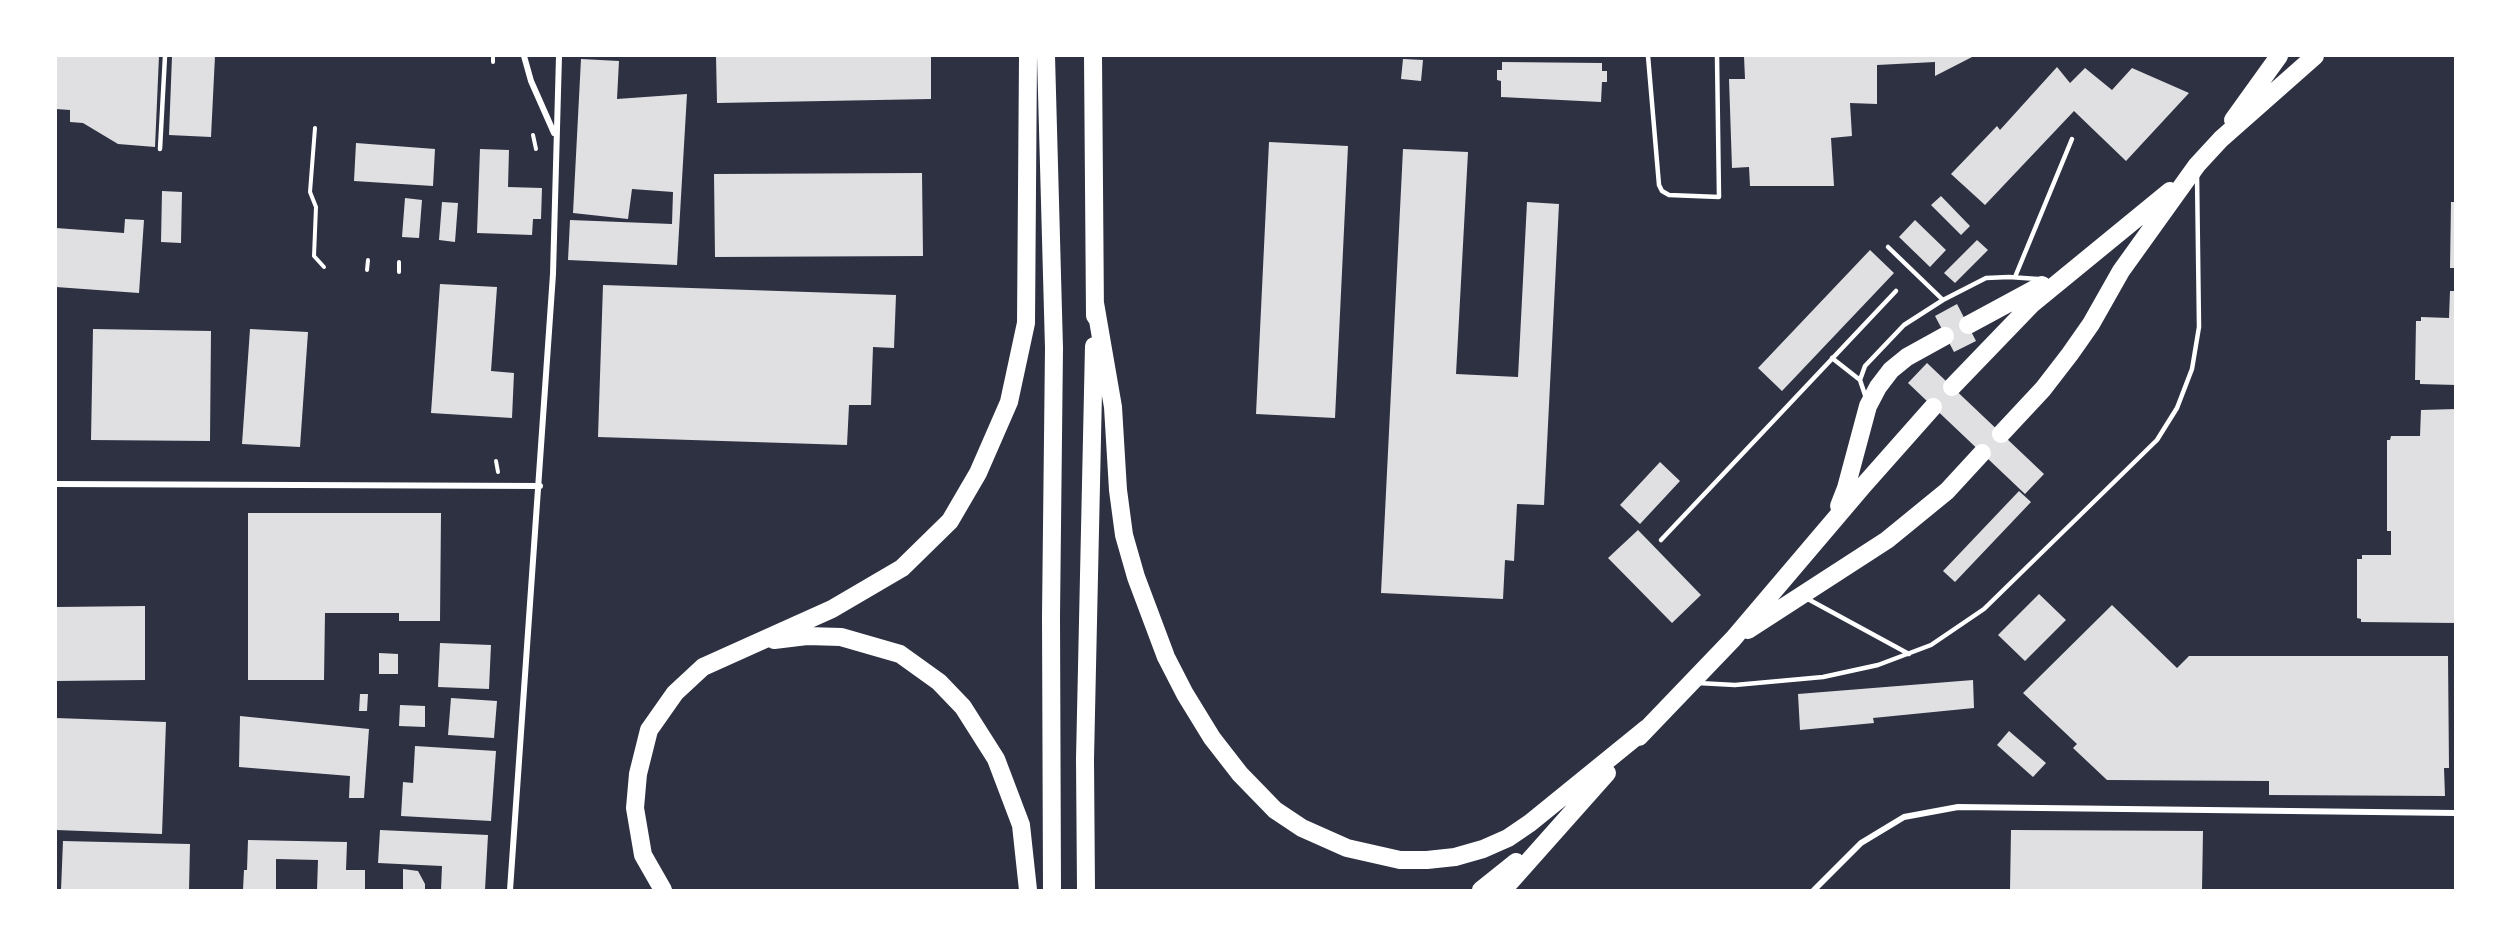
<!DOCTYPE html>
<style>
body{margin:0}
#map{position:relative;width:2511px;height:946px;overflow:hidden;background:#2d3142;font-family:"IBM Plex Sans",sans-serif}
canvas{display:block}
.frame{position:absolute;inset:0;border:57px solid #fff;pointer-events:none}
</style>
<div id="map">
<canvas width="2511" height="946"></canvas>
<div class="frame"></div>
</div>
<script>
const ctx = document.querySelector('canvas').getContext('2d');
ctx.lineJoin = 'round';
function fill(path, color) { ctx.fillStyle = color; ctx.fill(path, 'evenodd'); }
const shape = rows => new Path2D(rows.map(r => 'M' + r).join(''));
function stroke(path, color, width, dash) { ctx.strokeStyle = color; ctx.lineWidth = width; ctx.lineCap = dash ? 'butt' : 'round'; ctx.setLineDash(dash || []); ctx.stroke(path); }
fill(shape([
 [56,56,159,56,155,147,118,144,83,123,70,122,70,110,56,109],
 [172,56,215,56,211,137,169,135],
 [716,56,931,56,931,99,717,103],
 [1744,56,1974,56,1935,76,1935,62,1877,65,1877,104,1850,103,1852,136,1831,138,1834,186,1750,186,1749,167,1732,168,1729,79,1745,79],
 [581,59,619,61,617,99,687,94,677,265,568,260,570,220,672,224,673,192,632,189,628,219,573,213],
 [1403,59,1423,60,1421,81,1401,79],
 [1502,62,1602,63,1602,71,1607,71,1607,82,1602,82,1601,102,1501,97,1501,81,1497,80,1497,70,1502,70],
 [2057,67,2070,83,2085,68,2112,90,2132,68,2189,93,2126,161,2074,111,1985,205,1951,174,1997,126,2000,130],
 [1269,142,1348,146,1335,418,1256,414],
 [356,143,435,149,433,186,354,181],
 [480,149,509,150,508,187,542,188,541,219,533,219,532,235,477,233],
 [1403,149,1468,152,1456,374,1518,377,1527,202,1559,204,1544,505,1517,504,1514,561,1505,560,1503,599,1381,593],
 [922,173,923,256,715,257,714,174],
 [162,191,182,192,181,243,161,242],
 [1941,196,1970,226,1961,235,1931,205],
 [405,198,422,200,419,238,402,237],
 [442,202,458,203,455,242,439,240],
 [2451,202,2456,202,2456,268,2450,268],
 [125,219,144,220,139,293,56,287,56,228,124,233],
 [1915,220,1946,250,1930,267,1899,237],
 [1977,240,1988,250,1955,283,1944,273],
 [1870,250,1894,273,1782,391,1758,368],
 [440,284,497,287,491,371,514,373,512,418,431,413],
 [603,285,896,295,894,348,873,347,871,405,849,405,847,445,598,437],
 [2450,291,2456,291,2456,385,2420,384,2420,380,2415,380,2416,321,2421,321,2421,317,2449,318],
 [1957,304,1976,341,1954,352,1935,316],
 [93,329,211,331,210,441,91,440],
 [250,329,308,332,300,447,242,444],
 [1927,363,2044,474,2025,494,1908,383],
 [2456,409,2456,623,2361,622,2361,619,2357,618,2357,559,2362,559,2362,555,2391,555,2391,531,2387,531,2387,440,2390,440,2391,436,2420,436,2421,410],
 [1660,462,1680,481,1640,524,1620,505],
 [2019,491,2031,502,1955,582,1943,571],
 [248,513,441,513,440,621,399,621,399,613,325,613,324,680,248,680],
 [1638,530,1701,595,1672,623,1608,558],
 [2039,594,2066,620,2025,661,1998,635],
 [2112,605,2177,668,2189,656,2448,656,2449,768,2444,768,2445,796,2269,795,2269,781,2107,780,2073,748,2077,744,2023,693],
 [145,606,145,680,56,681,56,607],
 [440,643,491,645,489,689,438,687],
 [379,653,398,654,398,674,379,674],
 [1973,680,1974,708,1873,718,1874,723,1800,730,1798,694],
 [360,694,368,694,367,711,359,711],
 [451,698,497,701,494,738,448,735],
 [400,705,425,706,425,727,399,726],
 [240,716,369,729,364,798,349,798,350,776,239,767],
 [56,718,166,722,162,834,56,830],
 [2009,731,2046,763,2033,777,1997,745],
 [415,746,496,751,491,821,401,816,403,782,413,783],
 [380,830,488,835,485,890,441,890,442,866,378,863],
 [2011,830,2203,831,2202,890,2010,890],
 [248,840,347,842,346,870,365,870,365,890,317,890,318,860,276,859,276,890,243,890,244,870,247,870],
 [63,841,190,844,189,890,61,890],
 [403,869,418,871,425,884,425,890,403,890]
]), '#e0e0e3');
stroke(shape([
 [493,56,493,62],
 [315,128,310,192,316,207,314,256,324,267],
 [533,135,536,149],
 [367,270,368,260],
 [399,272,399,262],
 [496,461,498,472]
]), '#fff', 4);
stroke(shape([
 [1648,56,1659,185,1662,191,1669,195,1719,197,1717,56],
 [160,149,165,56],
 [1888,247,1943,300],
 [2015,277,2072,139],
 [1832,358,1860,380],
 [1866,398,1860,380,1865,366,1904,325,1943,300,1986,278,2009,277,2038,279],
 [1661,540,1896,291],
 [1806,598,1909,654],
 [1698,683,1735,685,1823,677,1878,665,1931,645,1984,609,2157,440,2177,408,2192,369,2199,327,2197,174]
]), '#fff', 4.5);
stroke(shape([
 [524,56,531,81,554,133],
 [56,484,540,486],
 [510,890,553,274,559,56],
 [1814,890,1861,843,1904,817,1958,807,2456,813]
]), '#fff', 6);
stroke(shape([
 [1046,56,1054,348,1051,616,1052,890],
 [1093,56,1095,316],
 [2233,120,2279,56],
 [1095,303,1113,407,1118,490,1124,535,1136,577,1166,657,1185,694,1212,738,1240,774,1275,810,1302,828,1347,848,1400,860,1427,860,1455,857,1483,849,1508,838,1530,823,1647,728],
 [1968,325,2042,285],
 [1952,387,2032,304,2170,191],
 [2001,434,2043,389,2070,354,2091,324,2121,271,2197,165,2221,139,2315,56],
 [1839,506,1846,488,1868,406,1878,387,1891,370,1907,357,1945,336],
 [1748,630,1887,540,1947,491,1982,453],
 [774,640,807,636,841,637,900,654,939,682,963,707,996,759,1021,825,1028,890],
 [1639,737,1733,639,1863,486,1933,407],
 [663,890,643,855,635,808,638,774,649,730,675,693,703,667,832,609,902,568,950,521,978,473,1009,402,1026,323,1028,56],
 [1086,890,1085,759,1094,346],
 [1481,890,1516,862],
 [1503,890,1607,773]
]), '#fff', 18);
</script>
